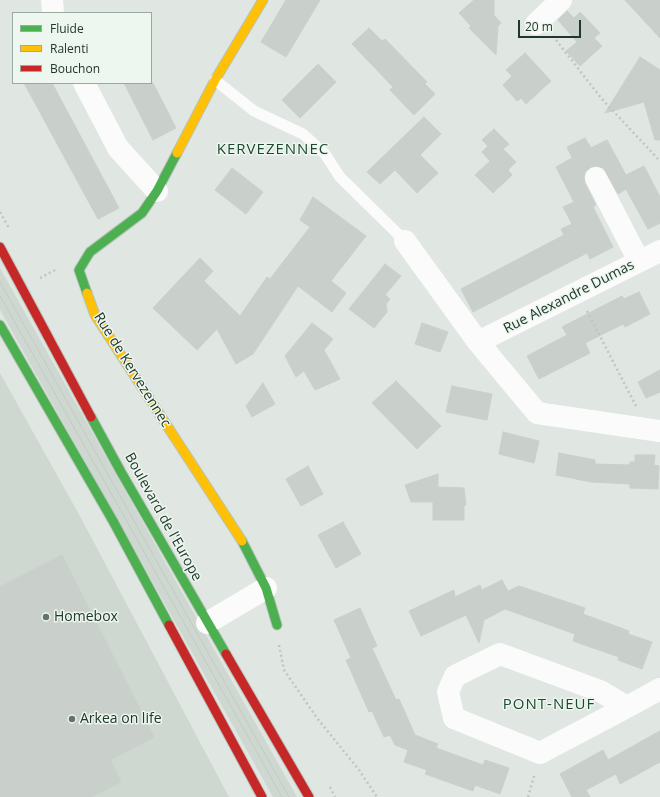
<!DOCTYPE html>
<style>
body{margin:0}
#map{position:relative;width:660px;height:797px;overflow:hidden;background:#e0e6e1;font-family:"Open Sans",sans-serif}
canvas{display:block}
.legend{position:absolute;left:12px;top:12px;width:140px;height:72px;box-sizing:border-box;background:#edf6ef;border:1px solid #9baaa0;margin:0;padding:5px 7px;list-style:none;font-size:12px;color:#20382a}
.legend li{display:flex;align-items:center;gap:8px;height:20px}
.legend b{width:20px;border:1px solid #9baaa0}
.scale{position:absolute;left:518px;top:20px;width:63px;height:18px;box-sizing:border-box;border:2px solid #20382a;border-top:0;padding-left:5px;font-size:12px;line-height:14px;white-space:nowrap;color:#20382a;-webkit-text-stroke:3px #edf6ef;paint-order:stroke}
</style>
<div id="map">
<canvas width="660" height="797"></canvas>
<ul class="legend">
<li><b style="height:5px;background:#4caf50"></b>Fluide</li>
<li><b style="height:5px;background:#ffc107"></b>Ralenti</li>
<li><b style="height:5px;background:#c62828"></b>Bouchon</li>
</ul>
<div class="scale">20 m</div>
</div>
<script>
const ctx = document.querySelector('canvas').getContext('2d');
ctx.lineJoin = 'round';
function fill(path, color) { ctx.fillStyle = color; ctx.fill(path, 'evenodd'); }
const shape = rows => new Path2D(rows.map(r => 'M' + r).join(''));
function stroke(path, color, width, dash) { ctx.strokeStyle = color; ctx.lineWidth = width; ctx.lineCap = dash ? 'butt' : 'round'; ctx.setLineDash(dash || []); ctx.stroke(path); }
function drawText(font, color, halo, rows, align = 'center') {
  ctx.font = font + ' "Open Sans",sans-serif'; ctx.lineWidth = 3; ctx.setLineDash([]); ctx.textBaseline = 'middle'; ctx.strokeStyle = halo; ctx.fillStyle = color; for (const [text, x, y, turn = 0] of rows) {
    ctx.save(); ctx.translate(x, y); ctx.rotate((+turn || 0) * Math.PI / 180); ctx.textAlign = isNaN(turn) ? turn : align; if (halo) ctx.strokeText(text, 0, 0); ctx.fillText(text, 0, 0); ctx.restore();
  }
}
fill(shape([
 [0,268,297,797,273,797,0,310],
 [0,373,81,518,229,797,0,797]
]), '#ced8d0');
const building = shape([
 [286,0,320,0,286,57,261,42,286,0],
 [474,0,494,0,494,15,501,23,498,26,496,55,469,28,471,26,459,13,474,0],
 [625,0,660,0,660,38,625,0],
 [567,11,574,18,580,12,600,33,594,38,602,46,580,66,566,51,577,42,558,20,567,11],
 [369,28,382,41,385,39,427,82,425,84,435,94,414,115,390,90,393,87,352,44,369,28],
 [525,53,551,81,526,104,521,98,517,101,503,85,512,76,506,70,525,53],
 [640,57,660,70,660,140,655,140,644,102,605,113,640,57],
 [318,64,336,82,300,118,282,100,318,64],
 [24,83,52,83,119,208,98,219,24,83],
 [124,83,153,83,176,128,153,140,124,83],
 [424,117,441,134,420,155,438,173,417,193,395,170,380,184,367,172,424,117],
 [494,129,509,144,503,149,516,162,508,170,512,175,493,193,475,175,490,161,482,152,488,146,482,140,494,129],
 [585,138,591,148,607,140,626,175,644,166,660,197,660,223,648,229,626,189,618,194,603,168,597,166,591,167,585,172,584,177,585,183,596,205,593,207,613,247,590,259,587,253,473,312,461,289,564,235,561,229,572,224,563,207,574,202,556,167,572,158,567,147,585,138],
 [232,168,263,192,246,214,215,190,232,168],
 [313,197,366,236,331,281,346,293,332,312,298,286,253,354,236,364,217,329,197,350,153,308,200,258,213,271,204,281,240,316,267,277,270,279,310,227,300,220,313,197],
 [385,264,401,276,385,295,390,299,386,304,387,312,374,328,349,309,385,264],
 [639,292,650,314,625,327,623,324,585,343,590,353,539,379,527,356,567,335,562,327,622,296,624,299,639,292],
 [312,323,333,339,324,350,340,379,315,390,304,371,296,377,285,356,312,323],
 [422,323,448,332,440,352,415,344,422,323],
 [660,370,660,392,646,398,638,382,660,370],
 [396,381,441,426,417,449,372,403,396,381],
 [263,383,275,404,252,417,246,406,263,383],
 [452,386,492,394,487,420,446,412,452,386],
 [503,432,539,441,534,463,499,454,503,432],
 [559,453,595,460,595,464,630,465,630,462,635,462,635,455,655,455,654,465,659,466,658,489,630,488,630,484,591,482,556,475,559,453],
 [308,466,323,494,301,506,286,479,308,466],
 [438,474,438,487,464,488,466,505,464,505,464,520,433,520,433,502,411,502,405,485,438,474],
 [343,522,361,554,336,568,318,535,343,522],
 [62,555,154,737,110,760,121,782,91,797,0,797,0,587,62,555],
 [502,580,508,591,519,586,585,608,583,614,629,631,628,634,652,642,642,669,618,660,619,657,573,641,575,634,505,609,484,620,479,643,466,615,421,636,409,611,454,590,455,597,480,585,482,590,502,580],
 [360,608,377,646,372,648,396,700,399,699,415,735,438,744,436,748,483,765,485,760,509,768,500,794,475,785,473,791,425,774,427,770,404,762,408,750,395,745,390,735,384,737,372,711,369,712,346,660,351,658,334,620,360,608],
 [660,731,660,762,620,784,616,774,586,790,590,797,572,797,560,774,603,750,608,760,660,731]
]);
fill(building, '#c9cfca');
stroke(building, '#c9cfca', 1);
const fast = shape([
 [87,293,79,270,90,252,142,213,157,191,177,153],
 [0,325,113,521,169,625],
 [91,417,121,472,226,654],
 [242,541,266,588,277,625]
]);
const slow = shape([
 [177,153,215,80,263,0],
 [87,293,95,315,242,541]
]);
const jam = shape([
 [0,247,91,417],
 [169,625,262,797],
 [226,654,309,797]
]);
stroke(fast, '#b9c3bc', 11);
stroke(slow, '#b9c3bc', 11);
stroke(jam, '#b9c3bc', 11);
stroke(shape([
 [553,36,601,98,660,161],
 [0,212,9,228],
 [40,278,57,269],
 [587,311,636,406],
 [279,645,284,670,317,718,359,770,377,797],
 [330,787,335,797],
 [528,797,535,773]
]), '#bec7c2', 2.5, [2, 3]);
stroke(shape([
 [215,80,254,111,303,134,325,154,340,177,405,241]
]), '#fafbfa', 11);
stroke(shape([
 [52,0,53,13],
 [536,24,561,0],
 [84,83,118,148,157,191],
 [596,178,639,261],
 [405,241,478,342],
 [660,251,478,342,537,413,660,431],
 [207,623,266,588],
 [627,707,600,691,500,654,455,676,448,692,454,718,540,753,627,707,660,689]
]), '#fafbfa', 22);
stroke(fast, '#4caf50', 9);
stroke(slow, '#ffc107', 9);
stroke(jam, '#c62828', 9);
stroke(shape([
 [0,282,289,797],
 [0,296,282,797]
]), '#c5c9c7', 1);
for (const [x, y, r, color] of [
 [46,617,4,"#63756a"],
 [72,719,4,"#63756a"]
]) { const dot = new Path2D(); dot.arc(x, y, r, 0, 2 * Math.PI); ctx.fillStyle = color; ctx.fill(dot); stroke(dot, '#edf6ef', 1.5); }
drawText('14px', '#20382a', '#edf6ef', [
 ["Rue Alexandre Dumas",569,297,-27],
 ["Rue de Kervezennec",132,370,58],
 ["Boulevard de l'Europe",163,517,61]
]);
drawText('14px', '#20382a', '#edf6ef', [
 ["Homebox",54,617],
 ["Arkea on life",80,719]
], 'left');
ctx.letterSpacing = '1px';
drawText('15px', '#1c4930', '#edf6ef', [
 ["KERVEZENNEC",273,150],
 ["PONT-NEUF",549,705]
]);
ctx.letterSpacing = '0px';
</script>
